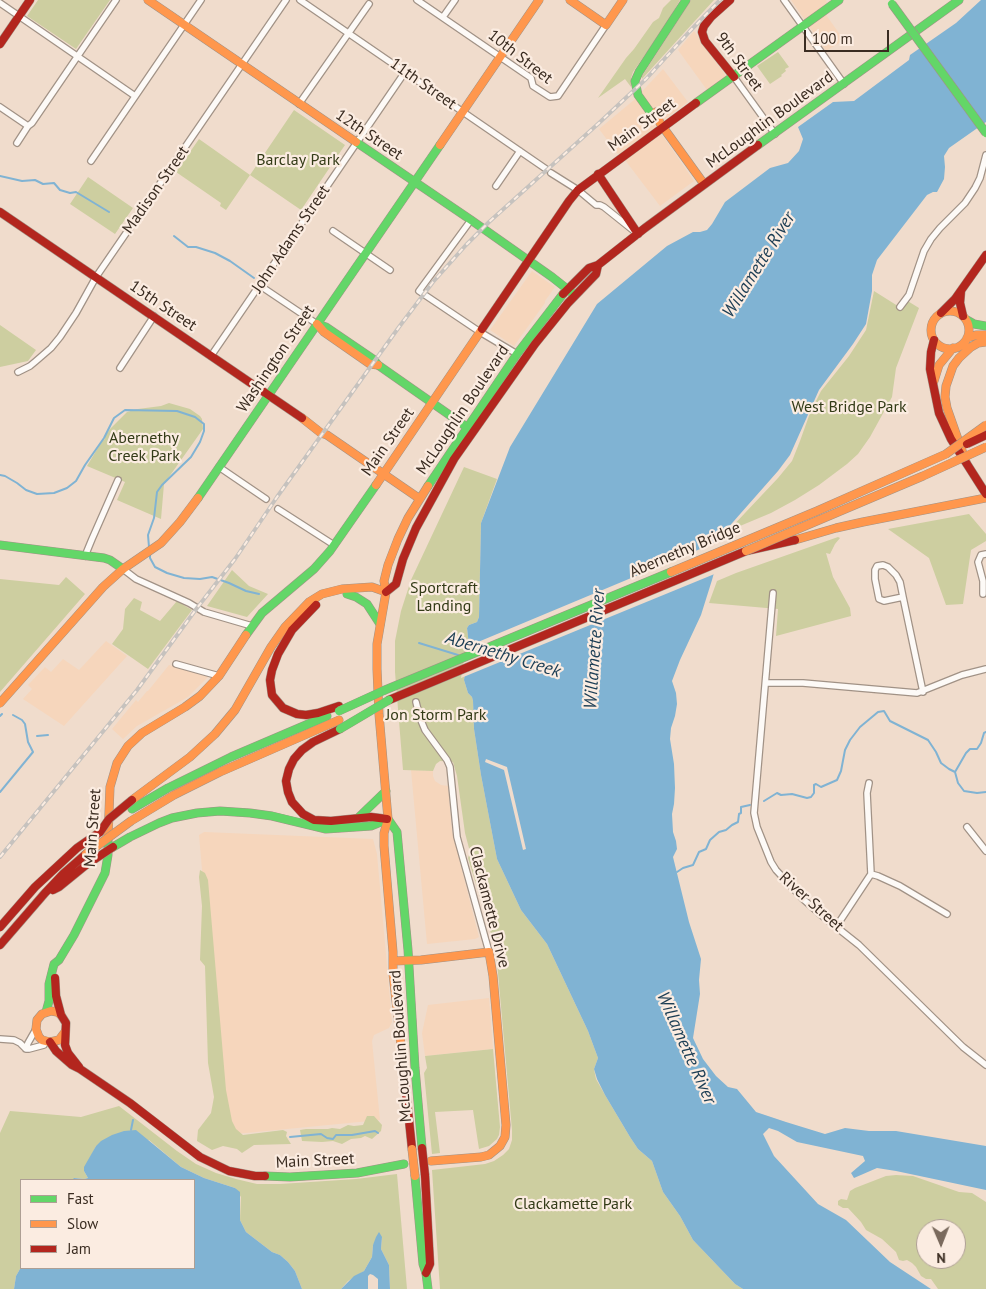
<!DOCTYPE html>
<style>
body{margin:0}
#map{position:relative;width:986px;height:1289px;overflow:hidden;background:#f0dccc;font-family:"PT Sans",sans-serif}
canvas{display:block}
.legend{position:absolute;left:20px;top:1179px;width:175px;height:90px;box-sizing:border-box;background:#fbece1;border:1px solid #ae9f94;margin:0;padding:6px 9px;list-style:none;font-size:15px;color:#3a2c21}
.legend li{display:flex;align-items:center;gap:10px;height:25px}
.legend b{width:25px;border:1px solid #ae9f94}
.north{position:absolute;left:916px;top:1219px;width:50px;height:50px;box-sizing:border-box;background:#fbece1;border:1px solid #ae9f94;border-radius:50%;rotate:179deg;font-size:14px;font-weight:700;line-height:20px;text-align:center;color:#3a2c21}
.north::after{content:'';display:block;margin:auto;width:18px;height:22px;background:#7a6a5d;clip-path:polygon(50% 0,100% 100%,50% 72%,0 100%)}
.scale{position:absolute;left:804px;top:30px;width:85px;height:22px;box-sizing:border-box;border:2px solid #3a2c21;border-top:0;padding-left:6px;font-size:15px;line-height:18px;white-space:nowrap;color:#3a2c21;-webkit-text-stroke:4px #fbece1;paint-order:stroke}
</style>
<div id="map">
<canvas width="986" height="1289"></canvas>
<ul class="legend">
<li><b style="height:6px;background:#63d668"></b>Fast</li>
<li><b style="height:6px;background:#ff974d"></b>Slow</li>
<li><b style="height:6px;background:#b3261e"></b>Jam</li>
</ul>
<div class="north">N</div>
<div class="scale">100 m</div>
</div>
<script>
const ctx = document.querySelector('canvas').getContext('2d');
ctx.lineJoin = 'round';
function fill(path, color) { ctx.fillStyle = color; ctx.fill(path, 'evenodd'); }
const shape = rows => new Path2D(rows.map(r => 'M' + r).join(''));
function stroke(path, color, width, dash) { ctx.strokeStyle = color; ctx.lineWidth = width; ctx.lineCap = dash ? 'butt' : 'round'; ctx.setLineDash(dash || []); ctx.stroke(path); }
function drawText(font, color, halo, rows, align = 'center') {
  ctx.font = font + ' "PT Sans",sans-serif'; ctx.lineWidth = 4.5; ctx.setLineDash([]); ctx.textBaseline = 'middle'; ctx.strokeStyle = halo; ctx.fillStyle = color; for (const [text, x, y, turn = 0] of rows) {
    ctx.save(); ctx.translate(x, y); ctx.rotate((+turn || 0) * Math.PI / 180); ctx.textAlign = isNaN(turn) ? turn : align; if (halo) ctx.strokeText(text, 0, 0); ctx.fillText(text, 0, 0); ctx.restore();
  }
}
fill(shape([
 [791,0,826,0,827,3,821,8,844,40,826,51],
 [694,31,726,76,707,90,678,50],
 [663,69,688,102,656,126,694,181,660,206,625,160,617,153,599,129,634,100],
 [532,271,555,287,545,301,545,303,514,346,490,330],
 [106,641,127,656,64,726,23,699,32,689,28,685,45,667,51,672,63,659,79,670],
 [169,665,209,676,188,697,137,726,123,739,112,729,136,700,138,702,147,691,148,691],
 [411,770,433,771,433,776,435,781,441,785,448,786,452,831,479,937,475,939,427,944],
 [204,832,373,839,377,854,392,1022,389,1028,374,1035,372,1041,380,1120,225,1135,199,835],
 [489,998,493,1049,425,1056,422,1033,428,1005]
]), '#f6d6bc');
fill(shape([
 [38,0,110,0,76,49,27,16],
 [671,0,680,0,667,23,633,72,631,78,631,87,625,79,598,98,626,58,634,49,653,22,659,18,663,8],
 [691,0,714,0,642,79,642,76],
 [778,52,789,67,785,69,786,71,781,75,782,76,770,84,757,66],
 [294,110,345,145,301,210,250,175,226,210,220,206,221,203,176,172,199,139,250,175],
 [88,177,133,208,115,234,70,204],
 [874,291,901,308,906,300,919,308,896,368,892,397,870,437,858,454,847,464,819,485,795,500,771,513,728,531,778,478,792,461,800,441,810,413,821,391,849,356,866,330],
 [0,325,36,350,28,361,0,367],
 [169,403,190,409,200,416,202,419,203,429,164,484,161,519,117,500,125,482,87,466,102,441,105,439,105,436,110,429,127,412,138,409,161,406],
 [464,467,497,479,481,523,479,617,477,622,469,625,467,628,469,645,464,680,468,693,472,697,473,701,474,729,481,775,497,859,521,910,547,944,588,1031,598,1058,594,1069,596,1079,605,1095,630,1137,638,1149,652,1161,663,1192,680,1216,693,1240,735,1284,743,1289,440,1289,432,1170,485,1164,494,1161,503,1155,509,1149,512,1140,512,1130,497,962,493,940,468,858,470,852,465,833,457,776,453,762,440,761,436,764,433,771,403,770,395,672,395,641,401,611,411,580],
 [969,514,986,534,986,541,971,550,963,604,946,605,929,558,888,529],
 [838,537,840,538,835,544,830,554,826,553,833,577,850,608,851,616,776,636,778,609,709,603,717,581,736,573],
 [232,570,249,586,268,594,247,617,207,606],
 [66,577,85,594,0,692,0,579,59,585],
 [134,598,142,602,140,610,160,621,177,601,192,610,148,669,112,644,123,629,125,609],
 [200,870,205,873,208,880,226,1090,232,1121,236,1129,243,1135,283,1130,287,1132,286,1136,291,1144,254,1145,242,1153,237,1149,223,1146,212,1150,197,1141,198,1130,211,1113,214,1097,208,1063,205,966,200,960,202,906,199,877],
 [493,1049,500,1127,499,1135,497,1139,489,1146,479,1149,473,1110,435,1112,440,1153,432,1154,424,1073,427,1068,425,1056],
 [119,1106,177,1151,196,1164,216,1173,236,1179,257,1184,280,1184,356,1179,397,1174,407,1289,390,1289,389,1265,381,1249,382,1237,373,1245,372,1257,364,1271,348,1281,341,1289,302,1289,295,1271,288,1262,280,1255,272,1252,246,1232,240,1220,241,1197,235,1188,204,1178,181,1167,149,1140,96,1146,84,1171,88,1178,84,1179,75,1178,72,1180,21,1180,21,1265,20,1269,16,1276,14,1289,0,1289,0,1133,10,1111,81,1117],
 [367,1116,374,1116,382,1125,381,1131,372,1139,365,1136,361,1138,351,1139,342,1144,333,1141,322,1142,302,1141,300,1130,306,1129,328,1129,332,1128,340,1129,348,1125,354,1126,363,1125],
 [896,1175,913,1176,959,1192,972,1193,986,1202,986,1289,938,1289,931,1279,926,1279,921,1276,916,1267,912,1263,907,1260,903,1261,899,1260,896,1252,882,1239,866,1230,861,1222,848,1208,843,1208,838,1205,838,1201,841,1199,847,1200,850,1191,855,1188,886,1176],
 [926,1229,956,1229,956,1259,926,1259]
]), '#cdcea0');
fill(shape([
 [981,0,986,0,986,122,949,148,944,156,945,167,944,179,937,192,933,192,927,195,877,260,872,275,872,291,866,324,853,344,819,390,790,455,778,471,726,530,712,580,701,615,680,660,672,681,676,693,677,704,675,716,671,728,670,739,674,764,675,788,674,804,672,814,673,832,676,841,677,849,673,857,689,922,701,959,699,980,700,994,693,1038,703,1059,716,1076,728,1087,737,1089,756,1112,786,1122,825,1134,845,1128,869,1131,896,1131,986,1146,986,1190,896,1171,877,1168,854,1178,851,1173,865,1161,863,1156,797,1142,778,1131,769,1128,763,1134,774,1156,818,1204,846,1220,890,1262,931,1289,743,1289,735,1284,693,1240,680,1216,663,1192,652,1161,638,1149,630,1137,605,1095,597,1079,594,1069,598,1058,588,1031,547,944,521,910,497,859,481,775,474,729,473,701,472,697,468,693,464,680,469,645,467,628,469,625,477,622,479,617,481,523,510,447,597,304,667,246,693,232,700,232,707,230,712,224,725,202,770,168,788,163,799,151,803,139,798,127,833,102,854,101,909,60,910,55,956,23],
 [136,1130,181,1167,204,1178,235,1188,240,1192,240,1220,246,1232,272,1252,280,1255,288,1262,295,1271,302,1289,14,1289,16,1276,20,1269,21,1265,21,1268,194,1268,194,1180,72,1180,74,1178,84,1179,88,1178,84,1171,84,1167,96,1146,101,1141,112,1135,124,1131],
 [379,1232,382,1237,381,1249,389,1265,390,1289,378,1289,378,1279,373,1275,370,1274,368,1276,368,1289,341,1289,354,1276,364,1271,372,1257,373,1245,376,1237]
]), '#80b3d3');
fill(shape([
 [727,537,717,573,461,678,466,647,691,553],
 [486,759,507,767,526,849,523,850,504,770,485,762]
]), '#f0dccc');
stroke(shape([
 [0,176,22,181,35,180,43,184,54,183,60,190,70,193,76,192,109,212],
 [174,236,188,247,196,247,215,253,230,261,254,278],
 [0,475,5,476,17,483,26,490,37,494,54,493,67,488,76,481,85,465,104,438,114,418,125,410,177,411,195,417,204,424,204,431,200,442,191,457,162,485,157,492,154,518,148,535,149,547],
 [150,554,150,558,155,567,167,573,184,578,200,579,212,577,229,583,246,591,259,594],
 [419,643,458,655],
 [0,716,2,714],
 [37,736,48,735],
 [955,772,958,783,964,791,977,793,986,792],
 [0,792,33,752,28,742,25,724,22,720,13,715],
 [764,801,777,793,781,795,792,794,807,798,811,797,814,793,814,785,816,784,821,787,837,780,841,771,845,750,850,740,860,727,878,712,884,711,890,721,928,740,936,752,941,763,949,769,955,772,966,753,970,749,977,749,981,743,984,733,986,732],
 [677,872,683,868,693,865,699,852,706,849,710,840,719,832,726,830,732,825,738,822,739,814,741,813,741,807,750,805],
 [131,1130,133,1120],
 [290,1137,321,1134,327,1138,333,1139,336,1135,352,1135,375,1131,378,1133]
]), '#80b3d3', 2);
const street = shape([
 [300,0,546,169],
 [417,0,531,78,533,86,550,97,558,96,606,25],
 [784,0,844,84],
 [0,3,135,96],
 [443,17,455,0],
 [734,77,775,134],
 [299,104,369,4],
 [0,107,28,126],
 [17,143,28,126,32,123,116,0],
 [91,161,201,0],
 [551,173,578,190,596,205,600,205,604,207,634,231],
 [496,186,520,151],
 [471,220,419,291,480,332,517,354],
 [333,231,390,270],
 [259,285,317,324],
 [900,307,909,295,924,251,931,239,940,228,965,203,975,188,980,178,986,155],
 [211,356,405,72],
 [120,368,154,316],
 [18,372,30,366,36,361,51,348,60,337,76,313,96,277,286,0],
 [219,467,266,499],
 [278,509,334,545],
 [85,556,92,539,118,480],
 [123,569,136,579,189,603,204,612,252,626],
 [773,593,754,813,757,827,771,862,776,870,803,899,820,914,859,945,963,1047,986,1065],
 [983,594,983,581,978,562,981,555,986,554],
 [903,597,884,601,879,599,875,579,875,570,877,566,883,565,888,567,896,575,900,582,903,597,923,692],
 [176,664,219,676],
 [766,683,803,683,917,693,962,675,986,669],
 [416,702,420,718,425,730,447,760,450,767,457,837,489,952],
 [869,783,867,793,871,874],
 [967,827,986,851],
 [871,874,878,876,900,886,947,914],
 [836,927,871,874],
 [0,1039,14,1040,20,1043,26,1049,29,1049,44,1045,46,1041],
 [26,1049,28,1043,36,1029]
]);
const fast = shape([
 [696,103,839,0],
 [657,117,653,116,638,95,635,81,639,72,686,0],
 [356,142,471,220,552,277,571,292],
 [758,145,959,0],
 [967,320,974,324,986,326],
 [317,324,326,327,373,359,378,365,471,430],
 [428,486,517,354,563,294],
 [198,498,440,145],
 [0,545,104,558,110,560,123,569],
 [347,594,356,597,367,604,380,624],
 [246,635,262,613,314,569,330,551,376,485],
 [385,690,671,572],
 [132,809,168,788,231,757,327,716],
 [358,818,386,791],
 [388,819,397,832,408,950,415,1068,422,1148],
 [113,847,130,837,159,823,172,818,197,813,220,811,250,813,272,816,326,829,371,826,388,819],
 [46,1012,49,1001,49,984,54,964,59,960,74,935,105,873,108,855,108,838],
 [265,1176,290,1177,357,1173,404,1164],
 [415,1176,423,1264,426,1273,428,1289]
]);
const slow = shape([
 [148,0,356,142],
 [570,0,606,25,623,0],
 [656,112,660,123,704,184],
 [440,145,539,0],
 '931 330a19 19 0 1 1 38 0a19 19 0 1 1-38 0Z',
 [317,324,324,332,370,364,378,365],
 [967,338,976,335,986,335],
 [934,381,939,365,953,348],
 [302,418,321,433,327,435,420,499],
 [966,462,947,408,945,397,946,386,953,366,959,358,971,347,978,343,986,342],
 [376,485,482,329],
 [795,540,836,528,863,522,986,498],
 [671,572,817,511,946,454],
 [0,703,103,587,123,569,161,543,180,522,198,498],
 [132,800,190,757,215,734,235,710,271,647,285,627,309,602,322,594,342,589,372,587,386,592],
 [388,819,384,833,384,846,393,952,393,974,404,1072],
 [388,819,379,714,377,669,377,644,386,592,384,581,388,565,398,539,408,518,428,486],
 [131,821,174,795,220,772,339,720],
 [108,838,110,787,117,763,128,746,142,733,185,707,200,696,219,676,246,635],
 [393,961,421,960,489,952,493,976,506,1125,505,1137,500,1146,489,1155,481,1157,431,1161],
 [61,1015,57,1012,51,1011,42,1014,37,1020,36,1029,39,1037,42,1040,50,1042,59,1040,65,1032]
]);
const jam = shape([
 [730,0,711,17,704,26,702,32,705,41,734,77],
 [0,44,30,0],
 [598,174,638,234],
 [0,212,302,418],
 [961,291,960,303,963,316],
 [563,294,589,268,598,265,645,228,758,145],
 [941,313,955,299,986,255],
 [482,329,569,201,578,190,696,103],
 [934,340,931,352,930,369,939,413,951,439,986,494],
 [386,592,396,584,403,559,416,528,454,459,535,344,568,303,596,274,598,265],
 [316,605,292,630,278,654,272,670,270,680,272,695,283,708,297,714,306,715,318,713,339,706],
 [389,700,746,551,795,540],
 [340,729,313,742,302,750,294,759,289,769,286,781,288,792,292,802,303,814,314,820,331,821,371,817,387,819],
 [53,890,59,887,86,865],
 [0,927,35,887,77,848,100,832],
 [0,945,45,893,63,874,86,854],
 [55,978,56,996,61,1015,66,1023,65,1045,68,1053,79,1067],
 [50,1042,56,1051,72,1065,80,1069,130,1103,200,1157,229,1171,255,1176,265,1176],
 [404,1072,412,1149],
 [425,1175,430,1264,426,1273]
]);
stroke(street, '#a19286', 8);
stroke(fast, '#a19286', 9);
stroke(slow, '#a19286', 9);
stroke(jam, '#a19286', 9);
stroke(street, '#fdfaf7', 5.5);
stroke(fast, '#63d668', 8);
stroke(slow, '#ff974d', 8);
stroke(jam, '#b3261e', 8);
const rail = shape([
 [0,857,137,690,197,608,235,559,277,497,399,327,433,282,466,245,489,222,599,123,646,79,690,31,720,0]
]);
stroke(rail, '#c6c2be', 4);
stroke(rail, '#fbece1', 2, [5.5]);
const fastBridge = shape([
 [892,4,986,133],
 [339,711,385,690],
 [340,729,389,700]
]);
const slowBridge = shape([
 [946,454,986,425],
 [746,551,923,476,986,447],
 [86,854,131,821],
 [412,1149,415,1176]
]);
const jamBridge = shape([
 [967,444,986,435],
 [100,832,109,819,132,800],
 [86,865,113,847],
 [422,1148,425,1175]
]);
stroke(fastBridge, '#a19286', 9, []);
stroke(slowBridge, '#a19286', 9, []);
stroke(jamBridge, '#a19286', 9, []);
stroke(fastBridge, '#63d668', 8);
stroke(slowBridge, '#ff974d', 8);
stroke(jamBridge, '#b3261e', 8);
drawText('16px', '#3a2c21', '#fbece1', [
 ["10th Street",520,57,38],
 ["9th Street",739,62,54],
 ["11th Street",423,84,35],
 ["McLoughlin Boulevard",770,120,-36],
 ["Main Street",642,125,-36],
 ["12th Street",369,135,34],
 ["Madison Street",156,190,-55],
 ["John Adams Street",291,239,-56],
 ["15th Street",163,306,34],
 ["Washington Street",276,359,-56],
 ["McLoughlin Boulevard",463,410,-56],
 ["Main Street",388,442,-55],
 ["Abernethy Bridge",685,550,-23],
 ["Main Street",93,828,-86],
 ["River Street",811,902,42],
 ["Clackamette Drive",489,907,76],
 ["McLoughlin Boulevard",401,1046,-94],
 ["Main Street",315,1161,-3]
]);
drawText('16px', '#333b17', '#fbece1', [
 ["Barclay Park",298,160],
 ["West Bridge Park",849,407],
 ["Abernethy",144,438],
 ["Creek Park",144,456],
 ["Sportcraft",444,588],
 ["Landing",444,606],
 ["Jon Storm Park",436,715],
 ["Clackamette Park",573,1204]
]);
drawText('italic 18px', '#1b3d54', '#fbece1', [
 ["Willamette River",759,265,-58],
 ["Willamette River",595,649,-86],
 ["Abernethy Creek",503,655,17],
 ["Willamette River",686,1048,66]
]);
</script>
